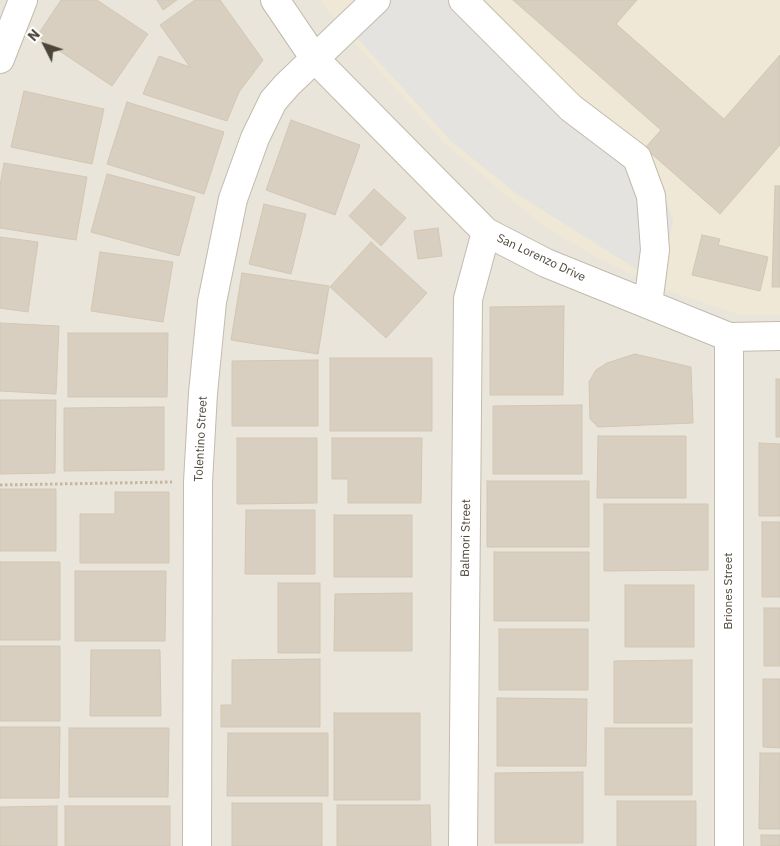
<!DOCTYPE html>
<style>
body{margin:0}
#map{position:relative;width:780px;height:846px;overflow:hidden;background:#f6f3ec;font-family:"IBM Plex Sans",sans-serif}
canvas{display:block}
.north{position:absolute;left:20px;top:20px;width:50px;height:50px;-webkit-text-stroke:4px #fff;paint-order:stroke;rotate:311deg;font-size:14px;font-weight:700;line-height:20px;text-align:center;color:#4b4439}
.north::after{content:'';display:block;margin:auto;width:18px;height:22px;background:#4b4439;clip-path:polygon(50% 0,100% 100%,50% 72%,0 100%)}
</style>
<div id="map">
<canvas width="780" height="846"></canvas>
<div class="north">N</div>
</div>
<script>
const ctx = document.querySelector('canvas').getContext('2d');
ctx.lineJoin = 'round';
function fill(path, color) { ctx.fillStyle = color; ctx.fill(path, 'evenodd'); }
const shape = rows => new Path2D(rows.map(r => 'M' + r).join(''));
function stroke(path, color, width, dash) { ctx.strokeStyle = color; ctx.lineWidth = width; ctx.lineCap = dash ? 'butt' : 'round'; ctx.setLineDash(dash || []); ctx.stroke(path); }
function drawText(font, color, halo, rows, align = 'center') {
  ctx.font = font + ' "IBM Plex Sans",sans-serif'; ctx.lineWidth = 4; ctx.setLineDash([]); ctx.textBaseline = 'middle'; ctx.strokeStyle = halo; ctx.fillStyle = color; for (const [text, x, y, turn = 0] of rows) {
    ctx.save(); ctx.translate(x, y); ctx.rotate((+turn || 0) * Math.PI / 180); ctx.textAlign = isNaN(turn) ? turn : align; if (halo) ctx.strokeText(text, 0, 0); ctx.fillText(text, 0, 0); ctx.restore();
  }
}
fill(shape([
 [0,0,780,0,780,846,0,846]
]), '#eae5da');
fill(shape([
 [320,0,780,0,780,315,740,315,661,288,595,257,537,221,446,145,352,40]
]), '#efe8d6');
fill(shape([
 [355,0,473,0,551,73,653,161,673,221,660,284,517,194,452,142,339,18]
]), '#e5e3e0');
const building = shape([
 [61,0,97,0,148,34,112,86,37,36,61,0],
 [157,0,177,0,163,10,157,0],
 [195,0,220,0,263,60,239,92,227,121,143,94,159,56,190,67,160,25,195,0],
 [513,0,637,0,616,24,724,119,780,55,780,145,720,214,645,148,661,130,513,0],
 [24,91,104,109,92,164,11,147,24,91],
 [127,102,224,132,204,194,107,164,127,102],
 [291,120,360,145,335,215,266,190,291,120],
 [4,163,87,177,76,240,0,228,0,185,4,163],
 [107,174,195,197,179,256,91,232,107,174],
 [775,186,780,186,780,287,772,287,775,186],
 [374,189,406,218,381,246,349,216,374,189],
 [264,204,306,214,291,274,249,264,264,204],
 [438,228,442,256,418,259,414,231,438,228],
 [702,235,720,239,718,245,768,257,760,291,692,275,702,235],
 [0,237,38,242,28,312,0,308,0,237],
 [371,242,427,293,386,338,330,287,371,242],
 [100,252,173,262,163,322,91,311,100,252],
 [242,273,329,286,318,354,231,340,242,273],
 [564,306,563,395,490,395,490,307,564,306],
 [0,323,59,326,56,394,0,391,0,323],
 [68,333,168,333,167,397,68,397,68,333],
 [635,354,691,367,693,423,598,427,590,419,589,382,596,370,607,363,635,354],
 [330,358,432,358,432,431,330,431,330,358],
 [318,360,318,426,232,426,232,361,318,360],
 [776,379,780,379,780,437,776,437,776,379],
 [0,400,56,400,55,473,0,474,0,400],
 [582,405,582,474,493,474,493,406,582,405],
 [164,407,164,470,64,471,64,408,164,407],
 [598,436,686,436,686,498,597,498,598,436],
 [237,438,317,438,317,503,237,504,237,438],
 [332,438,422,438,421,503,348,503,348,479,332,479,332,438],
 [759,443,780,444,780,516,759,516,759,443],
 [487,481,589,481,589,547,487,547,487,481],
 [0,489,56,489,56,551,0,551,0,489],
 [115,492,169,492,169,563,80,563,80,514,115,514,115,492],
 [604,504,708,504,708,570,604,571,604,504],
 [246,510,315,510,315,574,245,574,246,510],
 [334,515,412,515,412,577,334,577,334,515],
 [762,522,780,522,780,597,762,597,762,522],
 [494,552,589,552,589,621,494,621,494,552],
 [0,562,60,562,60,640,0,640,0,562],
 [75,571,166,571,165,641,75,641,75,571],
 [278,583,320,583,320,653,278,653,278,583],
 [625,585,694,585,694,647,625,647,625,585],
 [412,593,412,651,334,651,335,594,412,593],
 [764,608,780,608,780,666,764,666,764,608],
 [499,629,588,629,588,690,499,690,499,629],
 [0,646,60,646,60,721,0,721,0,646],
 [91,650,160,650,161,716,90,716,91,650],
 [320,659,320,727,221,727,221,705,232,705,232,660,320,659],
 [692,660,692,723,614,723,614,661,692,660],
 [763,679,780,679,780,748,763,747,763,679],
 [497,698,587,699,586,766,497,766,497,698],
 [334,713,420,713,420,800,334,800,334,713],
 [0,727,60,727,59,798,0,798,0,727],
 [69,728,169,728,168,797,69,797,69,728],
 [605,728,692,728,692,795,605,795,605,728],
 [228,733,328,733,328,796,227,796,228,733],
 [760,753,780,753,780,829,759,829,760,753],
 [583,772,583,843,495,843,495,773,583,772],
 [617,801,696,801,696,846,617,846,617,801],
 [232,803,322,803,322,846,232,846,232,803],
 [337,805,430,805,431,846,337,846,337,805],
 [57,806,57,846,0,846,0,807,57,806],
 [65,806,170,806,170,846,65,846,65,806],
 [761,835,780,835,780,846,761,846,761,835]
]);
fill(building, '#d8cfc1');
stroke(building, '#d3c7b4', 1);
const minor = shape([
 [275,0,315,59,486,232,546,263,729,337,780,336],
 [463,0,571,108,637,158,651,196,655,250,648,304],
 [0,59,23,0],
 [729,337,729,846],
 [197,846,198,482,203,393,212,302,233,199,255,138,273,101,287,85,376,0],
 [463,846,468,299,486,232]
]);
stroke(minor, '#c2bbae', 30);
stroke(shape([
 [0,485,172,482]
]), '#c4b79f', 3, [2.5, 2.5]);
stroke(minor, '#fff', 28);
drawText('12px', '#4b4439', '#fff', [
 ["San Lorenzo Drive",541,258,25],
 ["Tolentino Street",201,439,-87],
 ["Balmori Street",466,538,-89],
 ["Briones Street",729,591,-90]
]);
</script>
